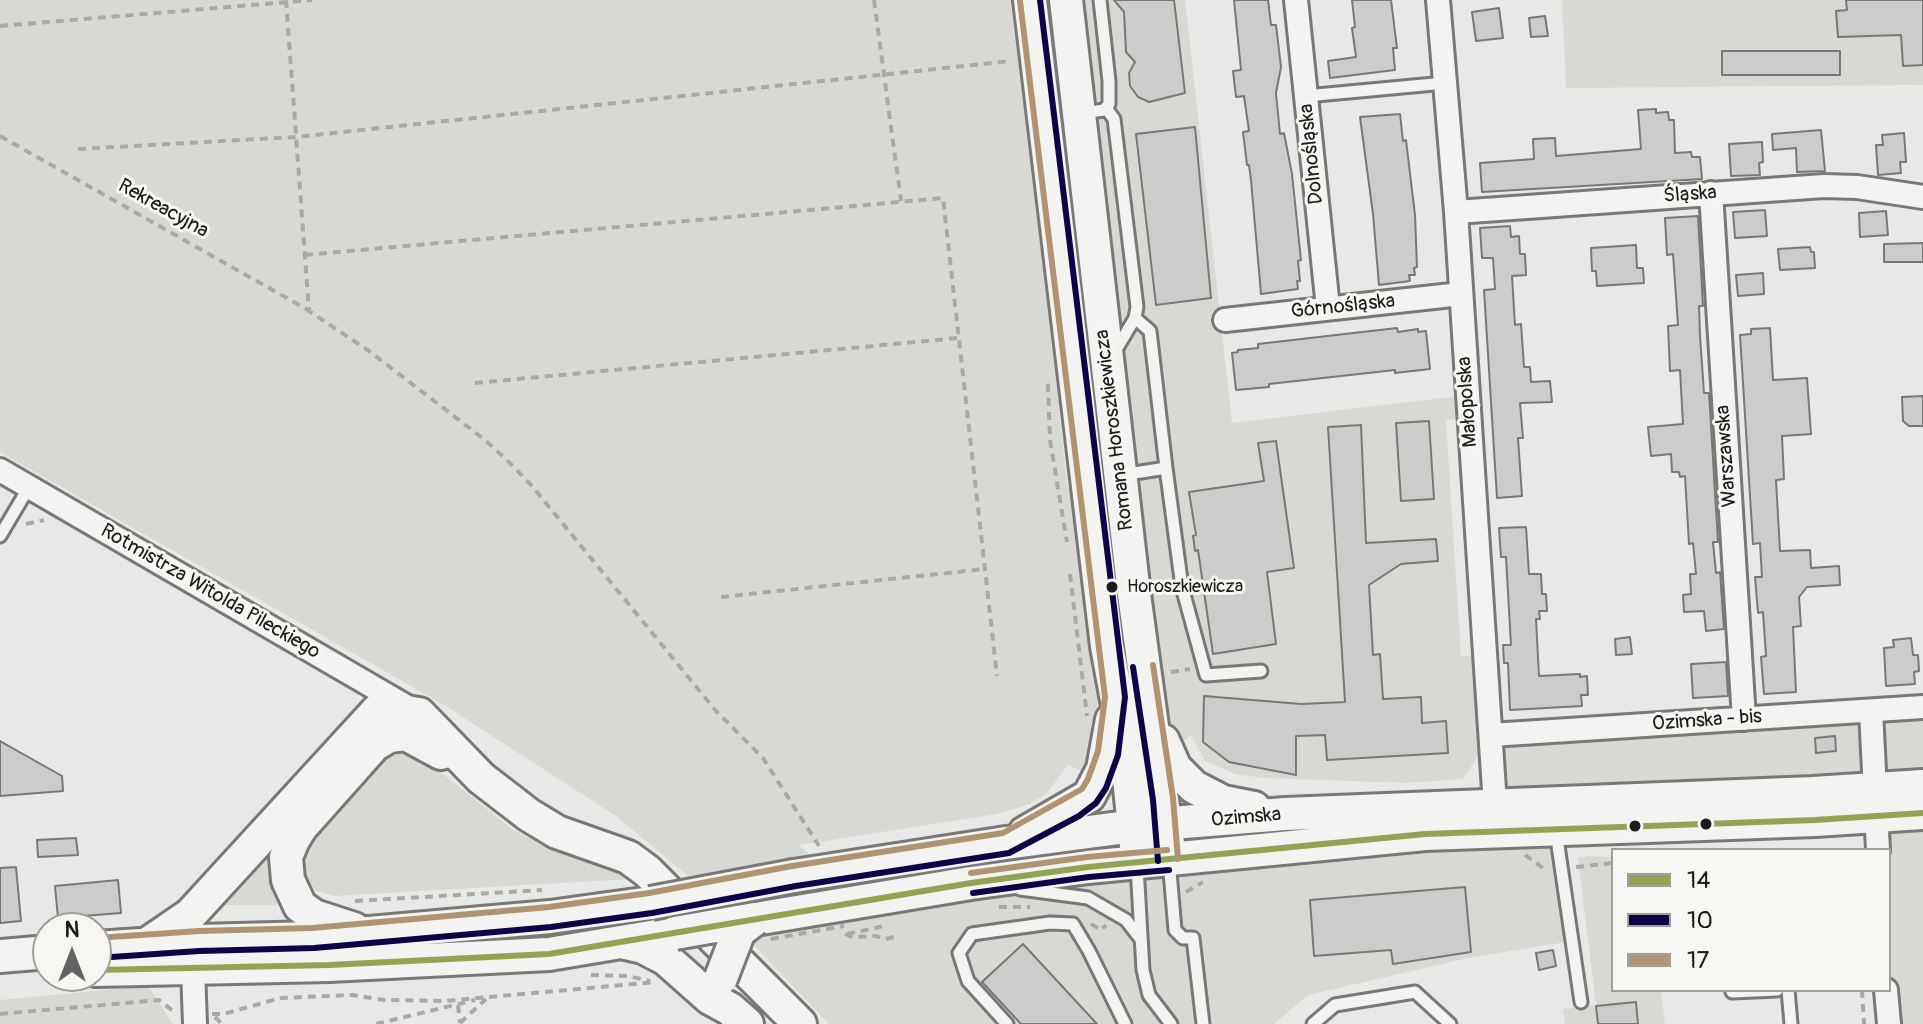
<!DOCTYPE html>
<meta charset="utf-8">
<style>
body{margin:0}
#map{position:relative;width:1923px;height:1024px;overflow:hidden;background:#e8e8e6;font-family:Pangolin,sans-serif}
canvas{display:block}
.legend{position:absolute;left:1611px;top:848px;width:280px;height:144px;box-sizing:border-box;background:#f6f6f2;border:2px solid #9f9f9c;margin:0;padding:10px 14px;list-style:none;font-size:24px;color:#1c1c1c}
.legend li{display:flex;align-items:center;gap:16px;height:40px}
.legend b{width:40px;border:2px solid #9f9f9c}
.north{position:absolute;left:32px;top:912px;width:80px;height:80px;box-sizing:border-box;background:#f6f6f2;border:2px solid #9f9f9c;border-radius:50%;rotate:0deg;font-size:22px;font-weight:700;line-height:32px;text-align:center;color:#1c1c1c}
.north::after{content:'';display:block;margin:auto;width:28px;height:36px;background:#636363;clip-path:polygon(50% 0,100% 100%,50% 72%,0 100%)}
</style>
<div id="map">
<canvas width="1923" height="1024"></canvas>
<ul class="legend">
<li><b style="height:10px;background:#91a453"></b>14</li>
<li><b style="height:10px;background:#0e0347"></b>10</li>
<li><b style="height:10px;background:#af9472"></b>17</li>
</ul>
<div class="north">N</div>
</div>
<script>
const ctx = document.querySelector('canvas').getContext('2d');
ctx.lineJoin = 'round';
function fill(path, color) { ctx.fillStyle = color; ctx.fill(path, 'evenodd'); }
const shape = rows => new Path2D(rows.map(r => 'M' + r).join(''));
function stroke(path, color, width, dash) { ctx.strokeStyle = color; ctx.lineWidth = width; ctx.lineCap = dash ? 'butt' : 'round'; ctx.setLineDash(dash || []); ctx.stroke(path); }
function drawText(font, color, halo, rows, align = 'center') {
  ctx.font = font + ' Pangolin,sans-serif'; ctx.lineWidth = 6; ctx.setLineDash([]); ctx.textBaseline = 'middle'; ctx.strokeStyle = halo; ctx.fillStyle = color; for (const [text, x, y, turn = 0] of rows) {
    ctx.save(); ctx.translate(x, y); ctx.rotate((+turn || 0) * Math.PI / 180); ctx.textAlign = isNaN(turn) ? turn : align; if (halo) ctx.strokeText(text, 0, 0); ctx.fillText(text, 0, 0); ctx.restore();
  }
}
fill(shape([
 [0,0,1020,0,1061,368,1059,411,1065,466,1068,487,1081,526,1098,692,1097,732,1086,773,1068,765,1047,793,1030,804,997,814,799,845,858,901,1556,828,1572,941,1468,958,1308,995,1274,1024,829,1024,687,875,616,816,444,705,0,452],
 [1041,0,1055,0,1112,509,1099,499],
 [1065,0,1185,0,1232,423,1468,395,1469,418,1446,420,1461,656,1485,655,1491,735,1923,707,1923,786,1495,805,1490,737,1463,779,1407,783,1264,778,1235,774,1205,761,1191,735,1168,756],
 [1562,0,1923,0,1923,85,1566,88],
 [389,751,414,751,512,829,547,848,588,859,630,879,334,896,317,891,302,880,301,857,314,832],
 [1923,813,1923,1024,1889,1024,1889,850,1878,850,1876,816],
 [283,827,282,901,275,905,218,905],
 [1588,856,1613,857,1613,990,1661,990,1665,1024,1565,1024,1563,1009,1596,1005,1578,858],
 [148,986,173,1024,0,1024,0,1000]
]), '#d8d8d5');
const building = shape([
 [1114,0,1174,0,1185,93,1149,102,1138,97,1130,86,1129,73,1135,62,1126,52,1124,12,1114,0],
 [1234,0,1268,0,1271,25,1276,25,1281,67,1276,93,1280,134,1284,133,1292,174,1301,260,1298,261,1300,281,1297,281,1298,289,1261,294,1251,180,1249,165,1247,165,1243,132,1249,131,1244,96,1236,97,1233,71,1241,70,1234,0],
 [1352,0,1391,0,1397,48,1393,48,1395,70,1330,78,1328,61,1356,57,1352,28,1355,27,1352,0],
 [1846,0,1923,0,1923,65,1903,66,1901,35,1838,37,1836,11,1847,10,1846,0],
 [1499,8,1503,38,1476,41,1472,12,1499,8],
 [1545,16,1548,36,1531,37,1529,18,1545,16],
 [1722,51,1840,51,1840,75,1722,75,1722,51],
 [1656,109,1656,113,1668,112,1669,120,1674,120,1675,153,1691,152,1692,157,1700,157,1702,179,1482,192,1480,163,1534,159,1533,139,1555,138,1556,156,1641,149,1638,110,1656,109],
 [1400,114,1403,141,1406,140,1415,215,1417,267,1414,268,1415,275,1409,275,1410,281,1379,285,1373,214,1360,117,1400,114],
 [1195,127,1211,298,1156,305,1136,134,1195,127],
 [1821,130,1825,171,1797,172,1796,148,1773,150,1772,134,1821,130],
 [1904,133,1906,162,1900,162,1901,173,1878,175,1876,145,1883,145,1882,135,1904,133],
 [1762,142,1763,162,1759,163,1760,175,1731,176,1729,144,1762,142],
 [1765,210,1767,236,1735,238,1733,212,1765,210],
 [1886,211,1888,235,1860,237,1859,213,1886,211],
 [1698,216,1703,306,1699,306,1700,336,1704,393,1709,393,1718,542,1713,542,1716,573,1720,572,1724,629,1706,631,1704,611,1684,612,1683,595,1691,594,1690,574,1696,574,1693,543,1689,544,1685,476,1680,477,1679,472,1672,472,1671,454,1651,456,1648,427,1683,424,1680,370,1670,371,1668,326,1678,325,1673,254,1667,255,1665,218,1698,216],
 [1510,226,1511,237,1519,236,1520,254,1525,254,1526,275,1512,276,1515,325,1521,324,1524,367,1530,367,1531,382,1550,381,1552,402,1520,403,1523,438,1518,438,1522,496,1497,498,1484,290,1495,289,1493,258,1482,258,1480,228,1510,226],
 [1923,243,1923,262,1884,262,1884,244,1923,243],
 [1636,245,1637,268,1643,268,1644,283,1597,286,1596,271,1592,271,1591,248,1636,245],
 [1810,247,1811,252,1814,252,1815,268,1780,270,1778,249,1810,247],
 [1763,273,1764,294,1738,296,1736,275,1763,273],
 [1397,328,1398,332,1418,329,1418,332,1426,331,1430,369,1395,373,1395,370,1269,384,1269,387,1236,390,1232,353,1238,352,1238,350,1258,348,1258,344,1397,328],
 [1770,328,1773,380,1807,378,1811,434,1782,436,1784,479,1776,480,1780,551,1810,550,1811,568,1839,566,1840,585,1807,587,1799,597,1801,626,1793,627,1796,692,1764,694,1761,657,1766,656,1763,612,1758,613,1755,577,1762,577,1760,543,1753,544,1740,335,1751,334,1751,329,1770,328],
 [1923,396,1923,426,1909,426,1903,421,1902,397,1923,396],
 [1429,421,1434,499,1401,501,1396,423,1429,421],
 [1361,425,1366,543,1436,539,1438,561,1401,564,1369,585,1373,655,1380,654,1383,699,1421,697,1422,723,1446,721,1448,753,1327,760,1325,735,1296,736,1296,775,1229,762,1203,742,1204,696,1301,704,1345,702,1328,427,1361,425],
 [1276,441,1294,568,1267,572,1276,644,1213,654,1198,550,1195,551,1193,536,1196,535,1189,492,1264,481,1258,443,1276,441],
 [1526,527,1529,574,1541,574,1542,594,1546,594,1547,611,1539,611,1540,619,1536,619,1539,676,1580,674,1580,677,1587,676,1588,695,1581,695,1582,706,1510,710,1508,663,1504,663,1503,645,1511,645,1506,557,1501,557,1499,528,1526,527],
 [1630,637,1632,654,1616,655,1615,639,1630,637],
 [1911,638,1913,655,1918,655,1919,671,1914,672,1915,684,1886,686,1884,648,1894,647,1893,640,1911,638],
 [1726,662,1728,696,1693,698,1691,664,1726,662],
 [1835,736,1836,751,1816,753,1815,738,1835,736],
 [0,741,62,776,63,791,0,796,0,741],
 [76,838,78,855,38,857,37,840,76,838],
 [16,867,21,921,0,923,0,868,16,867],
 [118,880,121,913,58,918,55,886,118,880],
 [1465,887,1471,952,1393,964,1391,950,1314,956,1310,900,1465,887],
 [1023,944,1097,1024,1021,1024,982,982,1023,944],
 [1553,950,1556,966,1539,970,1536,953,1553,950],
 [1636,1002,1638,1024,1598,1024,1596,1006,1636,1002]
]);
fill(building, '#ccccca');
stroke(building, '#787877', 2);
const lane = shape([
 [1306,96,1445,83],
 [1106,108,1114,119,1137,307,1135,318,1114,353],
 [1083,113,1104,110,1109,104,1109,81,1100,0],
 [1135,318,1150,331,1166,468],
 [1122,475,1166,468,1182,587,1206,675,1261,671],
 [0,536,29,487],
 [1556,832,1581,1002],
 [1169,860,1175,930,1183,938,1193,938,1203,1024],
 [1137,866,1143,970,1149,995,1171,1024],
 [1020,889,1088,898,1126,920,1140,938],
 [1788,990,1791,1024],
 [1732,992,1777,990],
 [1007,1024,968,981,959,953,972,934,1050,923,1073,924,1089,951,1125,1024],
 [1313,1024,1335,1005,1415,992,1450,1024]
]);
const street = shape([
 [1296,0,1328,308],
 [1438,0,1456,212,1495,805],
 [1711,193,1744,719],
 [1456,212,1824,186,1857,187,1923,197],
 [1225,320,1461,294],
 [0,470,411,709],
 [1871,711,1878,850],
 [1491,735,1923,707],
 [193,969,195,1024],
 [1886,990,1889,1024]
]);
const secondary = shape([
 [1030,0,1107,646,1126,749,1136,846],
 [1066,0,1134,594,1168,844],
 [1163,741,1175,768,1194,787,1223,802,1254,808],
 [1025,833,1089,796,1103,769,1112,720],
 [794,876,1006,843,1134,826,1285,814,1813,793,1923,786],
 [755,919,971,883,1088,867,1425,834,1815,820,1923,813],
 [354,929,314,916,300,906,288,880,286,857,293,840,301,827,374,745,389,736,406,734,441,753],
 [149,943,190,915,378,710,399,711,419,714,481,778,529,815,557,832,628,857,647,871,800,1024],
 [625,943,643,947,666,959,710,998,730,1009,747,1024],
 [96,948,199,941,313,938,550,917,651,903],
 [0,956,48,952],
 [96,970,329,965,549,954,675,933]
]);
stroke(lane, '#787877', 17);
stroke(street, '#787877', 28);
stroke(secondary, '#787877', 38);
stroke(shape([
 [286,0,309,311,369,351,485,440,507,460,532,486,716,711,763,758,819,846],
 [874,0,901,201],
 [0,26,312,0],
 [0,136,308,310],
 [78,149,296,137,1011,61],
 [305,255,943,198,997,676],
 [475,383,958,338],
 [1048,384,1050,440,1067,542],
 [26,524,44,520],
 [1070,574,1087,716],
 [721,597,985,569],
 [1171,672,1190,669],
 [1525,855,1547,871],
 [1576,867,1613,863],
 [1186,892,1203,882],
 [355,901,542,890],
 [999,907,1030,907],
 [1091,924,1101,930,1106,925],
 [845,934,853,937,875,936,886,939,898,936],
 [847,934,880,927,879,922],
 [591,975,628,976,650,981],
 [1862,990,1864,1024],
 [458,1005,460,1023],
 [0,1014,159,1000,173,1011],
 [212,1014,223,1014,281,998,352,995,384,1000,445,1001,656,982],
 [215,1017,222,1024],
 [460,1023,486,999],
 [376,1024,475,1000]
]), '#a9a9a8', 4, [8, 6]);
stroke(lane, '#f3f3f1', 11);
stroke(street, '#f3f3f1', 22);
stroke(secondary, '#f3f3f1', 32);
const secondaryBridge = shape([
 [651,903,794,876],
 [675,933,755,919],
 [721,978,739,931,755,919]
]);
stroke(secondaryBridge, '#787877', 38, []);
stroke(shape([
 [771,939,844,926]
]), '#a9a9a8', 4, [8, 6]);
stroke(secondaryBridge, '#f3f3f1', 32);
stroke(shape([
 [96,970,329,965,549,954,971,883,1088,867,1425,834,1815,820,1923,813]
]), '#91a453', 6);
stroke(shape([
 [1133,667,1153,800,1158,861],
 [973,893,1089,877,1169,870],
 [97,958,199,951,314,948,551,927,652,913,796,886,1009,853,1079,816,1096,803,1106,788,1118,755,1125,697,1040,0]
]), '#0e0347', 6);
stroke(shape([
 [1153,665,1173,798,1178,859],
 [971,873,1087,857,1167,850],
 [96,938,199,931,312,928,549,907,649,893,792,866,1003,833,1082,789,1088,779,1098,751,1105,697,1020,1]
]), '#af9472', 6);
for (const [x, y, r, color] of [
 [1112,587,7,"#1c1c1c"],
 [1706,824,7,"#1c1c1c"],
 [1635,826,7,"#1c1c1c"]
]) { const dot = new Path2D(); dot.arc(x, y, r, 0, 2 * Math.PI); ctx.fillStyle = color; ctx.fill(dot); stroke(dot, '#f6f6f2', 3); }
drawText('18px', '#1c1c1c', '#f6f6f2', [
 ["Horoszkiewicza",1127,587]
], 'left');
drawText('20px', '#1c1c1c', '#f6f6f2', [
 ["Dolnośląska",1312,154,-96],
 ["Śląska",1690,195,-4],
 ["Rekreacyjna",163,209,29],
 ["Górnośląska",1343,307,-6],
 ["Małopolska",1468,402,-94],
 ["Romana Horoszkiewicza",1115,430,-97],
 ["Warszawska",1727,456,-94],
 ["Rotmistrza Witolda Pileckiego",210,592,30],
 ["Ozimska - bis",1707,721,-4],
 ["Ozimska",1246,818,-5]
]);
</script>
